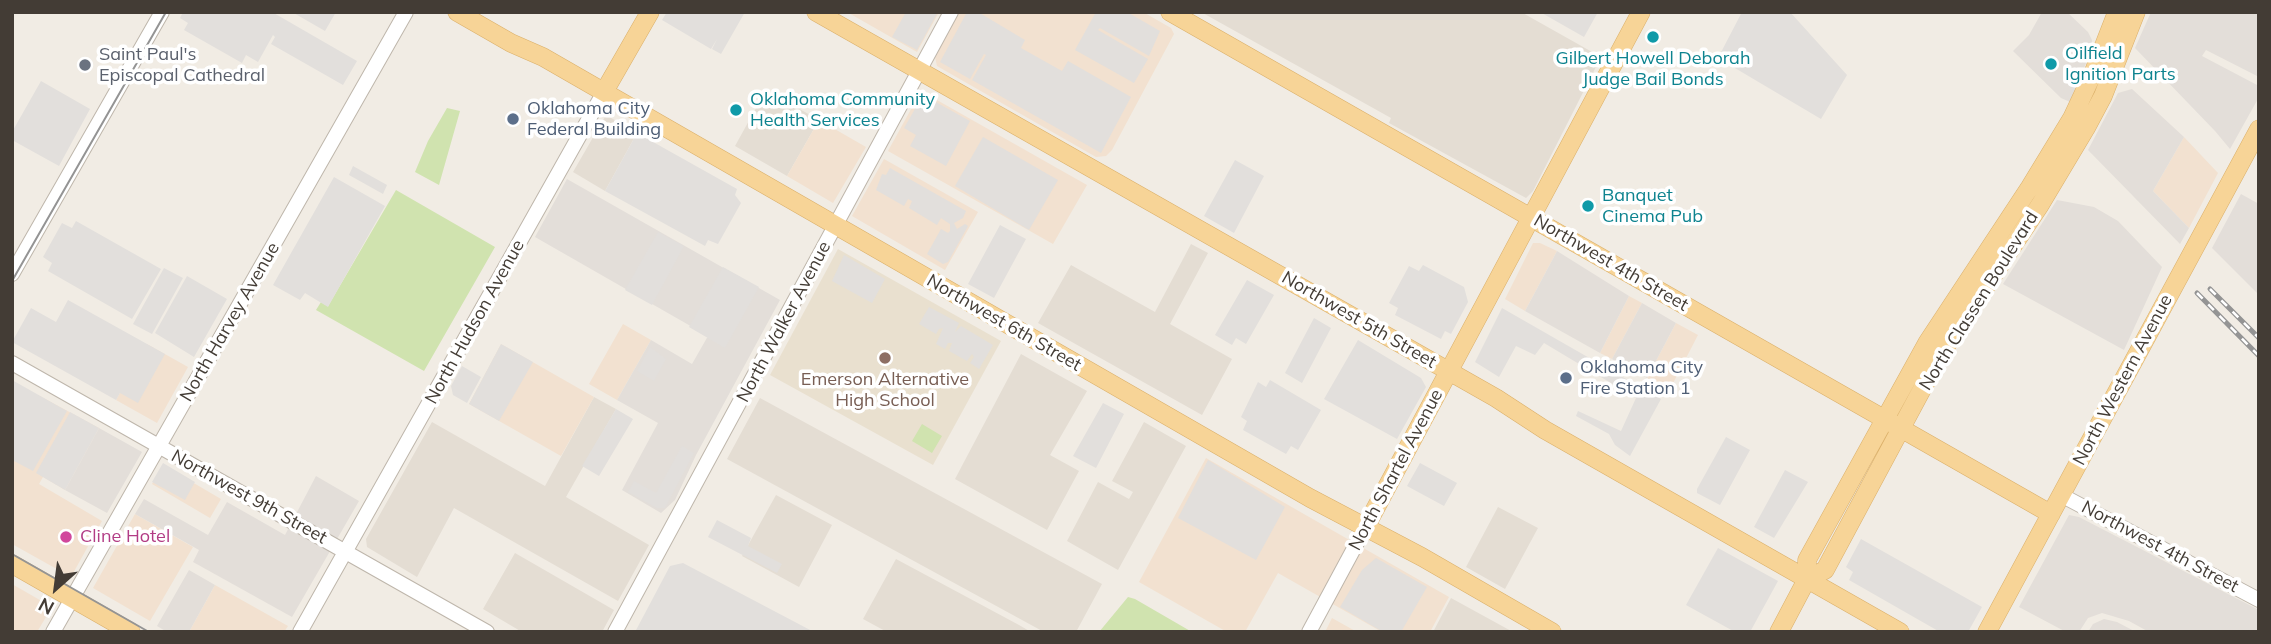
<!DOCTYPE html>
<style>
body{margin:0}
#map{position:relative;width:2271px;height:644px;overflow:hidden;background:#f1ece4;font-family:Mulish,sans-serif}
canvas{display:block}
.frame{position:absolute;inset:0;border:14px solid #433c35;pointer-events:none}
.north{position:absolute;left:21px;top:553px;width:70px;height:70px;-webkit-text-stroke:5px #fff;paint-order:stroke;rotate:208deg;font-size:19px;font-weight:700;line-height:28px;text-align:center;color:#433c35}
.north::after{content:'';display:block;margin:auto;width:24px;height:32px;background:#433c35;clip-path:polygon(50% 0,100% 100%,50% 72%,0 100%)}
</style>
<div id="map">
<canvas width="2271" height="644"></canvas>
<div class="frame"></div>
<div class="north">N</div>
</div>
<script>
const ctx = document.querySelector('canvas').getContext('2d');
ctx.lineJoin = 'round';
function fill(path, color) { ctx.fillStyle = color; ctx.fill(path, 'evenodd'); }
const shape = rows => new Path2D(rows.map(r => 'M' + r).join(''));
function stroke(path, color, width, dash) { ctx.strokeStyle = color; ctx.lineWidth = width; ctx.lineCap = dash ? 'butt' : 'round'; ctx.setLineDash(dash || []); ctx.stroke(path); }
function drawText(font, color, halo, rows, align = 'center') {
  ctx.font = font + ' Mulish,sans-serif'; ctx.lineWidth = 7; ctx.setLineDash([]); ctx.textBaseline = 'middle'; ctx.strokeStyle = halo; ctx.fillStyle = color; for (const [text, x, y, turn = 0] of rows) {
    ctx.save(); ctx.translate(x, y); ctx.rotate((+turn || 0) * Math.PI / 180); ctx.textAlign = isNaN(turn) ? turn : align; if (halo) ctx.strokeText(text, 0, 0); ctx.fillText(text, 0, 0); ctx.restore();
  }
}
fill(shape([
 [1201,12,1521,12,1601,57,1533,191,1526,198,1389,123,1391,118],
 [766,90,819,120,787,176,735,146],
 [606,115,637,133,605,191,573,172],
 [1191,244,1208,253,1170,324,1232,359,1202,415,1038,323,1071,265,1155,312],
 [1021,354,1087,391,1050,455,1079,471,1047,530,955,479],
 [594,397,616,409,566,497,649,545,618,601,454,508,417,577,367,547,366,539,432,422,545,486],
 [760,398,1102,584,1076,632,1044,632,727,459],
 [1144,422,1186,446,1118,570,1067,541,1098,482,1129,499,1133,492,1112,481],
 [776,495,832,525,799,587,742,556],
 [1498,507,1538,528,1505,589,1466,567],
 [515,553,614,610,602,632,522,632,483,609],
 [896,559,1019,625,1031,632,887,632,863,619],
 [1451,598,1513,632,1433,632]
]), '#e4ddd3');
fill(shape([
 [847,12,939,12,917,52],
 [959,12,1143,12,1171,28,1174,34,1112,150,1106,156,1096,157,937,66,935,57],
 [921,91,1087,185,1053,244,888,151],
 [819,120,866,147,833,203,787,176],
 [2184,137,2218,173,2189,228,2153,191],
 [884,159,978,212,945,270,852,216],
 [1533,243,1540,243,1557,251,1525,311,1505,299],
 [1629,296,1642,303,1612,359,1600,353],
 [1676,323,1698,335,1669,391,1647,378],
 [623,324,651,340,617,400,589,384],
 [147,344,188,367,157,423,116,400],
 [501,344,594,397,561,456,469,404],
 [38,395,99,428,65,490,43,477,39,484,102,521,71,577,12,544,12,441],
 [1206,458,1449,597,1430,632,1382,632,1278,573,1245,632,1227,632,1139,582],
 [163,465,221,499,210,518,152,484],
 [135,514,193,547,150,621,93,588],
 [12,584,52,607,37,632,12,632],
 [215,585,288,626,284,632,189,632],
 [1332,618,1357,632,1325,632]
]), '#f2e1d0');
fill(shape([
 [2042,12,2067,12,2088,32,2092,40,2091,51,2070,102,2061,98,2013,51,2029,35],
 [2151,12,2259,12,2259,77,2206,50,2202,56,2259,86,2259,97,2230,149,2215,131,2135,48],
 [2132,89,2184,137,2153,191,2189,228,2180,244,2088,150,2118,93],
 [567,179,780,300,696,455,675,500,661,513,622,490,658,423,617,400,651,340,692,364,708,336,535,237],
 [2241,194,2259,204,2259,295,2212,248],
 [2057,200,2094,207,2118,221,2162,267,2124,350,2003,284],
 [1557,251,1629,296,1600,353,1525,311],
 [1642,303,1676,323,1647,378,1612,359],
 [99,428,142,452,107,513,65,490],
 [316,476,359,501,292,617,193,562,199,550,135,514,144,499,208,535,227,502,285,535],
 [2069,515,2079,517,2259,610,2259,632,2149,632,2129,621,2102,613,2088,618,2079,632,2066,632,2019,607],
 [189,570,215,585,189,632,167,632,157,626],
 [2104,619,2117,622,2136,632,2088,632,2093,624]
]), '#e3ded9');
fill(shape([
 [838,249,1001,341,933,465,770,375]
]), '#e9e0cf');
fill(shape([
 [447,108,460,111,439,185,415,172,428,141],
 [396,190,495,247,424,371,316,310,321,302,328,306],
 [922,424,942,436,932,453,912,441],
 [1128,597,1135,599,1192,632,1099,632]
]), '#d0e3af');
fill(shape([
 [183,12,272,12,357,61,343,85,271,44,275,37,273,35,258,62,246,55,242,63,184,30,188,23,180,18],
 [292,12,336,12,325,31],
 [667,12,745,12,721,54,712,49,717,39,711,49,662,20],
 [906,12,938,12,917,50,892,37],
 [967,12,978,12,1025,40,1021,48,1062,71,1068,61,1131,97,1101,153,972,80,986,55,984,54,970,79,940,62],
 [1096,12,1127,12,1160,31,1149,56,1100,28,1098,30,1148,59,1134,83,1075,50],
 [1540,12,1598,12,1584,37],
 [1742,12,1790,12,1847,75,1821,119,1718,58],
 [41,81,90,109,59,166,12,140,12,132],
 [923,95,970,121,946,166,910,146,916,135,904,128],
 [637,133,737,189,735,195,741,203,718,244,708,240,705,246,605,191],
 [983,137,1058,180,1029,230,955,186],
 [1235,160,1264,176,1234,233,1204,216],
 [353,166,387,185,383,194,349,175],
 [890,168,966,211,963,218,954,223,957,229,965,224,968,226,948,262,943,264,927,254,941,229,948,233,950,231,950,224,941,218,937,225,909,208,912,201,908,199,904,206,876,190,882,174,886,175],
 [334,177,385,206,328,307,305,293,300,300,273,285],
 [76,221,161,269,132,319,48,271,52,263,43,257,62,223,72,228],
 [1000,225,1026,239,994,298,968,284],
 [658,232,684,246,652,305,625,290],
 [844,255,885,279,872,303,832,281],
 [1423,265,1464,287,1468,302,1451,334,1445,331,1441,339,1395,315,1398,308,1389,303,1409,266,1419,271],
 [723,267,759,287,725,348,689,327],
 [164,268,183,278,152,334,133,324],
 [187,276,227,299,194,357,155,333],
 [1247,280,1274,295,1246,344,1236,338,1232,345,1215,335],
 [68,300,165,354,138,403,120,393,116,400,12,342,31,308,56,322],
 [929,307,959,323,955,332,961,326,993,345,979,369,970,363,974,357,972,354,967,361,949,351,952,343,948,343,945,349,936,344,943,328,939,329,936,334,919,324],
 [1502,308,1661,399,1630,456,1615,445,1609,434,1576,416,1578,411,1621,431,1636,398,1544,343,1535,355,1516,346,1499,377,1475,362],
 [1314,318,1331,328,1302,383,1285,373],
 [1358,340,1421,378,1426,387,1397,439,1324,399],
 [501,344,533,362,499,421,469,404],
 [650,347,666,359,654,381,637,371],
 [462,366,481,377,467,403,453,395,451,386],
 [12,380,67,411,33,471,12,460],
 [1270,380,1321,410,1298,450,1291,446,1286,454,1243,430,1247,421,1241,417,1258,382,1266,387],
 [1103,403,1124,414,1096,468,1073,456],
 [616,409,633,419,599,476,582,466],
 [70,412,99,428,65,490,36,473],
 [1726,437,1750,450,1720,505,1697,493,1697,489],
 [682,446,694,453,665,508,657,508,628,492,634,481,656,493],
 [1208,460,1285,507,1256,560,1178,518],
 [163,463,195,482,185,500,152,482],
 [1420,463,1457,483,1444,506,1407,486],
 [1785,470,1808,482,1774,538,1754,527],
 [717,520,751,538,748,546,782,564,777,573,708,537],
 [1861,539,1982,607,1968,632,1940,632,1849,580,1853,572,1846,567],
 [1718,548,1778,581,1750,632,1735,632,1686,605],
 [1376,558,1427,587,1401,632,1383,632,1340,607,1362,570],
 [683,563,812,631,812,632,635,632,670,566]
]), '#e2dfdc');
const minor = shape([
 [12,274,162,12],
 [12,363,487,632],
 [2061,495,2259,600],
 [53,632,406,12],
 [300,632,604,92],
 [615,632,951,12],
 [1309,632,1365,528]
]);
const major = shape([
 [457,12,511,43,543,57,1310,498,1422,557,1552,632],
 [816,12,1496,398,1545,430,1900,632],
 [1170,12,2051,514],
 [604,92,650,12],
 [1365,528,1641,12],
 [12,564,131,632],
 [1807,579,1825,570,1942,352,2040,205,2086,128,2103,96,2136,12],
 [1779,632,1807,579,1807,560,1927,343,2030,187,2072,118,2094,71,2117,12],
 [1987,632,2259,129]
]);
stroke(minor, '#beb6ab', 16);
stroke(major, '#daaf69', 19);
stroke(minor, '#fff', 14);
stroke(major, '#f7d497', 18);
stroke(shape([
 [12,281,166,12],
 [12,554,149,632]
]), '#949494', 2);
const rail = shape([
 [2210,289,2259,338],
 [2197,293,2259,356]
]);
stroke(rail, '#949494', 5);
stroke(rail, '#fff', 2.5, [8]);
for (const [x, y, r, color] of [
 [1653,37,7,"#0f9aa8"],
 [2051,64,7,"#0f9aa8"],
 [85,65,7,"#6b7280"],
 [736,110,7,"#0f9aa8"],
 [513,119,7,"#5c6f8a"],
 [1588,206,7,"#0f9aa8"],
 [885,358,7,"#8d6e63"],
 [1566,378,7,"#5c6f8a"],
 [66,537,7,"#d1479c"]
]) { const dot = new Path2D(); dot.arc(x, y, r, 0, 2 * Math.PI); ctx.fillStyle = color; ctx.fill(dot); stroke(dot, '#fff', 2.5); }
drawText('18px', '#0d838f', '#fff', [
 ["Oilfield",2065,54],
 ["Ignition Parts",2065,75],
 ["Gilbert Howell Deborah",1653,59,"center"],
 ["Judge Bail Bonds",1653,80,"center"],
 ["Oklahoma Community",750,100],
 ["Health Services",750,121],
 ["Banquet",1602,196],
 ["Cinema Pub",1602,217]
], 'left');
drawText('18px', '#5b616d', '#fff', [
 ["Saint Paul's",99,55],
 ["Episcopal Cathedral",99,76]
], 'left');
drawText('18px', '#4e5e75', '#fff', [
 ["Oklahoma City",527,109],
 ["Federal Building",527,130],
 ["Oklahoma City",1580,368],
 ["Fire Station 1",1580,389]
], 'left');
drawText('18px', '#433c35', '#fff', [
 ["Northwest 4th Street",1611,263,30],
 ["North Classen Boulevard",1979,301,-58],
 ["Northwest 5th Street",1359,320,30],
 ["North Harvey Avenue",230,322,-60],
 ["North Hudson Avenue",475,322,-61],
 ["North Walker Avenue",784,322,-62],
 ["Northwest 6th Street",1004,323,30],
 ["North Western Avenue",2123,380,-62],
 ["North Shartel Avenue",1396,470,-62],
 ["Northwest 9th Street",249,497,29],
 ["Northwest 4th Street",2160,547,28]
]);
drawText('18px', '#785e54', '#fff', [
 ["Emerson Alternative",885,380],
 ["High School",885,401]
]);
drawText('18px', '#b23c85', '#fff', [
 ["Cline Hotel",80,537]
], 'left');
</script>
